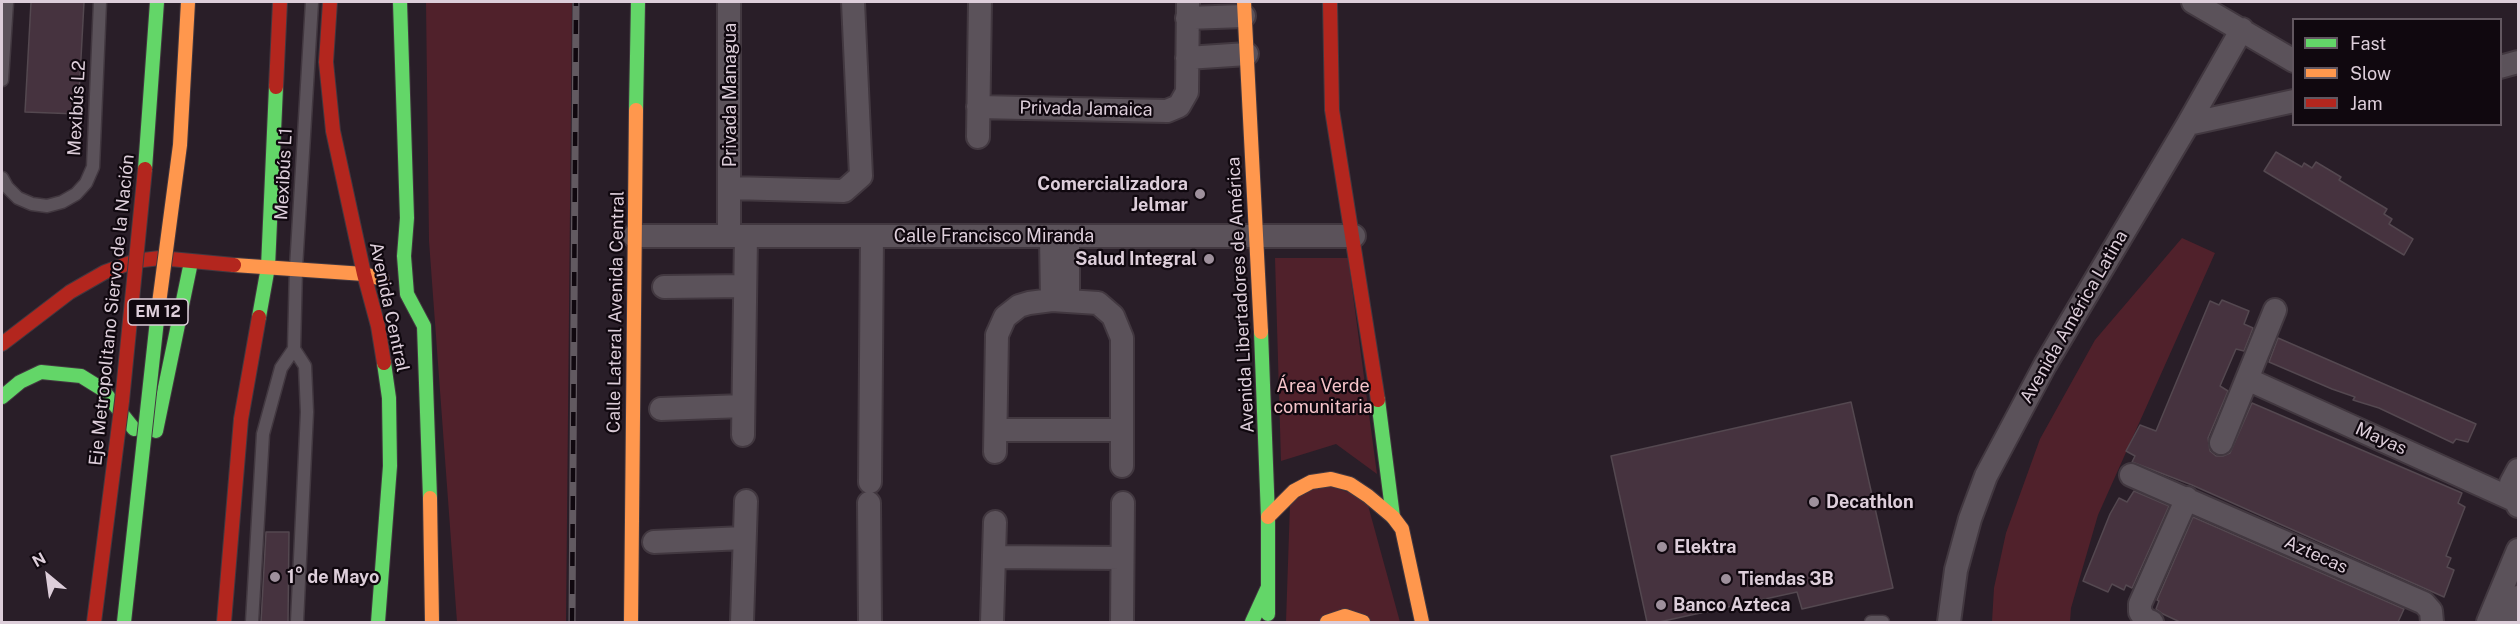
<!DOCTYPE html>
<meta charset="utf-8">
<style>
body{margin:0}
#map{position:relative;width:2520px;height:624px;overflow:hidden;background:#291e28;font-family:"Public Sans",sans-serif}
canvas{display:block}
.frame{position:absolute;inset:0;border:3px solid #ddceda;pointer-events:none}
.legend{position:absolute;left:2292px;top:18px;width:210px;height:108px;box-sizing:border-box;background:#10080f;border:2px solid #625760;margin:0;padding:8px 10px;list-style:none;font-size:18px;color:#ddceda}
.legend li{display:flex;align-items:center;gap:12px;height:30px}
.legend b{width:30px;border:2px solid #625760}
.north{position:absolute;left:18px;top:546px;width:60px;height:60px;-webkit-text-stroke:4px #10080f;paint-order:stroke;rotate:331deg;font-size:16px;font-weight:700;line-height:24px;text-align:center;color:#ddceda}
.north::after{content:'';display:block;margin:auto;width:21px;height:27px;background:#ddceda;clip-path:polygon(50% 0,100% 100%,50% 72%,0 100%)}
</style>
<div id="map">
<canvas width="2520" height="624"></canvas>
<div class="frame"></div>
<ul class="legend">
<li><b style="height:8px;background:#63d668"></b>Fast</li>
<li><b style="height:8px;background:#ff974d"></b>Slow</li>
<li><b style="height:8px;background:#b3261e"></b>Jam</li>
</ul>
<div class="north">N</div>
</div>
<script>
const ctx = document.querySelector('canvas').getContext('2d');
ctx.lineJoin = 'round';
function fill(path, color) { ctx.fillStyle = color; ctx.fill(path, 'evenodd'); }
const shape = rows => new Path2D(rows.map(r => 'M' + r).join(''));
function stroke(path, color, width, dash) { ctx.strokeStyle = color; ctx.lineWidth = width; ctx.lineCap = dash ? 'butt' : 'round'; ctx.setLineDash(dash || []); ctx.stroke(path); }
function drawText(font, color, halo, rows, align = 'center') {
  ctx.font = font + ' "Public Sans",sans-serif'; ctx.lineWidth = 4.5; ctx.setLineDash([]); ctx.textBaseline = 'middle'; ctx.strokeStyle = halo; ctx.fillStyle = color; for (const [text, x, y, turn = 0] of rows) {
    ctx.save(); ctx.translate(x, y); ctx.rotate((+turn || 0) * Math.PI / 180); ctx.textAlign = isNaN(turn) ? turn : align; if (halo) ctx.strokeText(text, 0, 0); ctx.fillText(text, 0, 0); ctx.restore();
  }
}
fill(shape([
 [426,2,572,2,566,622,457,622,429,241],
 [2182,238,2215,253,2098,515,2071,608,2070,622,1992,622,1994,588,2006,533,2040,439,2095,340],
 [1275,258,1348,258,1377,474,1336,444,1281,461],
 [1314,481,1366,498,1400,622,1286,622,1290,504]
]), '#50212b');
const building = shape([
 [31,2,84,2,78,114,25,112,31,2],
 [2276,152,2302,167,2304,163,2312,168,2316,162,2341,177,2339,180,2387,209,2384,214,2392,219,2389,224,2413,239,2404,255,2264,171,2276,152],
 [2222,300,2249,311,2244,324,2253,328,2244,351,2236,349,2220,386,2228,391,2208,438,2210,451,2216,456,2223,456,2230,453,2252,403,2462,493,2458,503,2465,507,2446,556,2451,558,2447,567,2454,570,2444,597,2192,485,2132,462,2135,456,2126,451,2140,425,2156,431,2210,301,2219,305,2222,300],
 [2278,338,2476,424,2468,442,2456,439,2453,443,2379,408,2353,400,2355,397,2332,389,2269,362,2278,338],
 [1851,402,1893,588,1802,609,1797,592,1659,622,1647,622,1611,456,1851,402],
 [2134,491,2169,506,2132,588,2126,585,2124,590,2112,584,2108,592,2083,581,2110,514,2119,498,2127,502,2134,491],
 [2193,517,2404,609,2398,622,2180,622,2163,614,2156,609,2159,601,2157,600,2193,517],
 [266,532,289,532,288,622,261,622,266,532]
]);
fill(building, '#46333f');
stroke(building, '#544850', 1.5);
const lane = shape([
 [2,80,7,2],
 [2,178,7,187,18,198,32,204,47,206,62,202,76,194,86,183,93,167,100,2],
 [294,349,305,366,307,412,297,622],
 [252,622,263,434,281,368,294,349,296,268,312,2],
 [1871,622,1883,622]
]);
const street = shape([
 [2193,2,2294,61],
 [1187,18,1244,16],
 [1187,58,1247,54],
 [2500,67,2518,62],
 [978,107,1167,111,1179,106,1187,92,1188,2],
 [2188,124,2294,101],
 [978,137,980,2],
 [730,188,844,191,861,176,853,2],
 [634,236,1354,236],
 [729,236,729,2],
 [1051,236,1052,300],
 [664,287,745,286],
 [1068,300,1068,236],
 [2247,379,2514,500],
 [661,409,743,406],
 [996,430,1122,430],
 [743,435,746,236],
 [2221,443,2275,310],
 [995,452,997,335,1005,317,1019,306,1029,303,1052,300,1098,303,1113,316,1122,338,1122,466],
 [2518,470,2511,483,2511,491,2518,506],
 [2131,475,2424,603,2431,611,2432,622],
 [870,482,872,236],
 [869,503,870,622],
 [654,542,744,538],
 [994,557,1122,558],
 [742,622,746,501],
 [992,622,995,522],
 [1122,622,1123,503],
 [1949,622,1956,570,1970,519,1986,476,2045,365,2188,124,2242,29],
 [2152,622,2145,619,2140,612,2140,604,2187,498],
 [2488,622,2518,550],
 [2508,622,2518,597]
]);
const fast = shape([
 [400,2,407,218,404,256,407,294,424,326,430,498],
 [636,110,638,2],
 [259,317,268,267,276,87],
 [1261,332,1268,517,1268,614],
 [2,397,20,382,41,372,81,376,102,389,134,429],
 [1378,400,1393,517],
 [156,431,191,262],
 [378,622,390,466,389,398,384,363],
 [1252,622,1268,587]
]);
const slow = shape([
 [1244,2,1261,332],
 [234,265,364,274,382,279],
 [430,498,432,622],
 [1268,517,1294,491,1311,482,1331,479,1350,484,1368,496,1393,517,1402,529,1422,622],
 [631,622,636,110],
 [1327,622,1345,616,1363,622]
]);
const jam = shape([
 [330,2,326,62,333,131,364,274,378,326,384,363],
 [1330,2,1332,110,1378,400],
 [276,87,280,2],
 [2,344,70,292,105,272,135,261,160,258,234,265],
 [224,622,241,419,259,317]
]);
stroke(lane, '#423840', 15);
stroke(street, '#423840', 26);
stroke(fast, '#423840', 16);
stroke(slow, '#423840', 16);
stroke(jam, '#423840', 16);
stroke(lane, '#5b525a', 12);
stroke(street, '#5b525a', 22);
stroke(fast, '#63d668', 14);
stroke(slow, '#ff974d', 14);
stroke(jam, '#b3261e', 14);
const rail = shape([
 [572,622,576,2]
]);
stroke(rail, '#625a61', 7);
stroke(rail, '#10080f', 4.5, [14]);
const fastBridge = shape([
 [145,169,157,2],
 [124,622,158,311]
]);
const slowBridge = shape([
 [158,311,180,145,188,2]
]);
const jamBridge = shape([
 [94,622,122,401,145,169]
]);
stroke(fastBridge, '#423840', 16, []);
stroke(slowBridge, '#423840', 16, []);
stroke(jamBridge, '#423840', 16, []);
stroke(fastBridge, '#63d668', 14);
stroke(slowBridge, '#ff974d', 14);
stroke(jamBridge, '#b3261e', 14);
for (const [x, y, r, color] of [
 [1200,194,6,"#9e909c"],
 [1209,259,6,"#9e909c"],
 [1814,502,6,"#9e909c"],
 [1662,547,6,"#9e909c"],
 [275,577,6,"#9e909c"],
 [1726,579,6,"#9e909c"],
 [1661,605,6,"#9e909c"]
]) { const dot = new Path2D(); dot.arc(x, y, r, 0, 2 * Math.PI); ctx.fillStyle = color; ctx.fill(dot); stroke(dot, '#10080f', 2); }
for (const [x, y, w] of [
 [158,312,60]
]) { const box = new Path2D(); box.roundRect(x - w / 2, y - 13, w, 26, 4.5); ctx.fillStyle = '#10080f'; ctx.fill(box); stroke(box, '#ddceda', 1.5); }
drawText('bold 16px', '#ddceda', null, [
 ["EM 12",158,312]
]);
drawText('18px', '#ddceda', '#10080f', [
 ["Privada Managua",730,95,-90],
 ["Mexibús L2",77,108,-87],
 ["Privada Jamaica",1086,109,1],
 ["Mexibús L1",284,174,-87],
 ["Calle Francisco Miranda",994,236],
 ["Avenida Libertadores de América",1241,295,-93],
 ["Avenida Central",389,307,78],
 ["Eje Metropolitano Siervo de la Nación",112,310,-84],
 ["Calle Lateral Avenida Central",616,312,-89],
 ["Avenida América Latina",2074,317,-60],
 ["Mayas",2381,439,24],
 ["Aztecas",2316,555,24]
]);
drawText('bold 18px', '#ddceda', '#10080f', [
 ["Comercializadora",1188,184,"right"],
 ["Jelmar",1188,205,"right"],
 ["Salud Integral",1197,259,"right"],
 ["Decathlon",1826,502],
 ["Elektra",1674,547],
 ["1° de Mayo",287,577],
 ["Tiendas 3B",1738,579],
 ["Banco Azteca",1673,605]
], 'left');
drawText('18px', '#f6c4ca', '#10080f', [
 ["Área Verde",1323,386],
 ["comunitaria",1323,407]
]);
</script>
